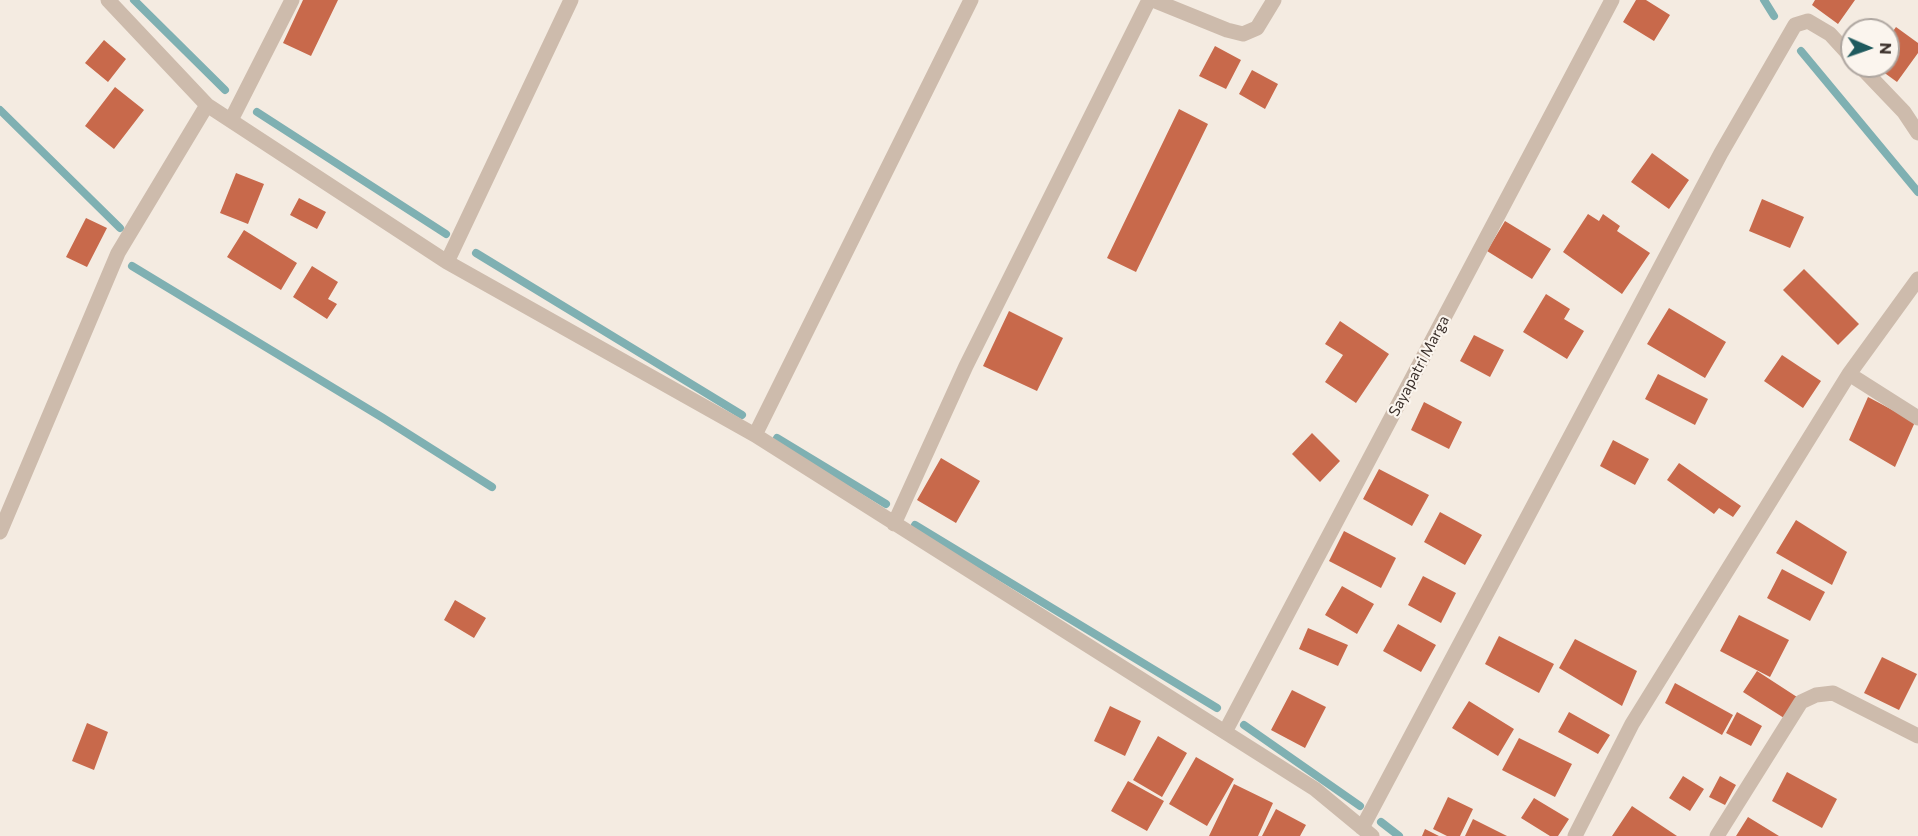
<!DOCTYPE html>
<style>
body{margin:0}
#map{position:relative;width:1918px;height:836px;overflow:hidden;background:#f4ebe1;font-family:Commissioner,sans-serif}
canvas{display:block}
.north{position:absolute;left:1840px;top:18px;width:60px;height:60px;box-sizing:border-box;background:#fbf5ee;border:2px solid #aea6a0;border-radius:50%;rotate:92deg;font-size:16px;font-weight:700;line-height:24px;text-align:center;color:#3b302b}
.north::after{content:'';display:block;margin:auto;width:21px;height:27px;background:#1f5a5e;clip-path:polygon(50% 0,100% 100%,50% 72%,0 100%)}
</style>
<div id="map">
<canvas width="1918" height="836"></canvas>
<div class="north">N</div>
</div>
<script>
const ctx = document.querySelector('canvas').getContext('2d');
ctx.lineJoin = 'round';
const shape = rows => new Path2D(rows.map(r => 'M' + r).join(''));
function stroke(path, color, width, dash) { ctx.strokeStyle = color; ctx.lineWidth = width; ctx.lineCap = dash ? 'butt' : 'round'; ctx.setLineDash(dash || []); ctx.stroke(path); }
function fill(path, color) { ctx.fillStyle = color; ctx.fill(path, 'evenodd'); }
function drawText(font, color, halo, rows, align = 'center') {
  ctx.font = font + ' Commissioner,sans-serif'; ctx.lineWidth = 4.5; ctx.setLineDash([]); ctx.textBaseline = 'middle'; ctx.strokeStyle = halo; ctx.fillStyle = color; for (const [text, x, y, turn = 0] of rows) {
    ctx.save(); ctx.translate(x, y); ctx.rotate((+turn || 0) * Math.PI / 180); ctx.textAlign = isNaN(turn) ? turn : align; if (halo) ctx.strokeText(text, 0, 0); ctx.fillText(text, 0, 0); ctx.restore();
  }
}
stroke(shape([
 [134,0,225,90],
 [1764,0,1774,16],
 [1801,51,1918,192],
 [0,110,120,228],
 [257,112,446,234],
 [476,253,742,415],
 [132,266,383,418,492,487],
 [777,438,886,504],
 [915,525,1217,708],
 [1244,725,1360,806],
 [1381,822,1399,836]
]), '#7fb0b2', 8);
fill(shape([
 [303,0,338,0,311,56,283,43],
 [1636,0,1646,0,1670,15,1654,41,1623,22],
 [1815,0,1855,0,1838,24,1812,5],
 [1896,27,1918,43,1918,53,1897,82,1875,66,1888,66,1888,38],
 [104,40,126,59,108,82,85,63],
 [1215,46,1241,60,1226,89,1199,76],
 [1252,70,1278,84,1265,109,1239,94],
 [115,87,144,110,114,149,85,126],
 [1179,109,1208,124,1136,272,1107,258],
 [1652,153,1689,180,1669,209,1631,182],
 [236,173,264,184,248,224,220,213],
 [299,198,326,212,317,229,290,215],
 [1762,199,1804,217,1790,248,1749,231],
 [1588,214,1599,221,1603,214,1620,226,1617,231,1650,253,1622,294,1563,252],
 [86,218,107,228,87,267,66,257],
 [1505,221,1551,249,1532,279,1487,251],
 [244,230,297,263,281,290,227,257],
 [312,266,338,282,328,299,337,304,327,319,293,297],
 [1804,269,1859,324,1838,345,1783,290],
 [1546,294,1570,309,1564,319,1584,331,1567,359,1523,332],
 [1669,308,1726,342,1705,378,1647,344],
 [1009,311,1063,338,1037,391,983,366],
 [1340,321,1389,354,1356,403,1325,382,1343,355,1325,344],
 [1474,335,1504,350,1490,377,1460,361],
 [1782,355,1821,381,1803,408,1764,381],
 [1658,374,1708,399,1695,425,1645,399],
 [1868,397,1915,422,1895,467,1849,440],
 [1424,402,1462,422,1449,449,1411,430],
 [1312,433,1340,461,1320,482,1292,454],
 [1613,440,1649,459,1635,485,1600,466],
 [941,458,980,481,956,523,917,500],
 [1679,463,1741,506,1733,517,1719,508,1714,514,1667,480],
 [1379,469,1429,495,1412,526,1363,499],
 [1440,512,1482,535,1465,565,1424,542],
 [1796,520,1847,552,1832,585,1776,553],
 [1344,531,1396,558,1381,588,1329,561],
 [1782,569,1825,592,1810,621,1767,598],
 [1423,576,1456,593,1441,623,1408,605],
 [1342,586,1374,604,1357,634,1325,615],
 [455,600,486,618,474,638,444,620],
 [1739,615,1789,640,1770,677,1720,651],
 [1398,624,1436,645,1421,672,1383,651],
 [1308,628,1348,645,1338,666,1299,649],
 [1499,636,1554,664,1539,693,1485,664],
 [1575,639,1637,671,1622,706,1559,668],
 [1882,657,1917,674,1899,710,1864,693],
 [1757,671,1797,697,1784,718,1743,692],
 [1675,683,1733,715,1722,735,1665,703],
 [1292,690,1326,707,1305,748,1271,730],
 [1469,701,1514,729,1498,756,1452,728],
 [1110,706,1141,721,1125,756,1094,741],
 [1569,712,1610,735,1598,754,1558,732],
 [1737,712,1762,726,1751,746,1726,733],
 [87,723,108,732,94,770,72,761],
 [1158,736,1187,753,1162,797,1133,780],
 [1519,738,1572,764,1555,797,1502,770],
 [1196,757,1234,779,1207,826,1169,804],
 [1787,772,1837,799,1822,828,1772,801],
 [1683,776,1704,789,1690,811,1669,798],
 [1720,776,1736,785,1725,805,1709,797],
 [1128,781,1164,801,1147,831,1111,811],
 [1234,784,1273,803,1258,836,1209,836],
 [1448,797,1473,809,1460,836,1447,836,1433,829],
 [1534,798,1569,819,1558,836,1550,836,1521,818],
 [1632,806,1677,836,1612,836],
 [1276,809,1306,825,1300,836,1262,836],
 [1748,817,1779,836,1736,836],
 [1473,819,1507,836,1465,836],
 [1425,829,1439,836,1422,836]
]), '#c8694b');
stroke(shape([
 [108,0,207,105,447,262,755,435,1315,789,1372,836],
 [1153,0,1227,30,1243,34,1257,28,1274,0],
 [1860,66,1904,112,1918,133],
 [231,120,292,0],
 [447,262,571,0],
 [1849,374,1918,418],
 [755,435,971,0],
 [894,524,966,366,1149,0],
 [0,532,118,253,207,105],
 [1225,732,1612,0],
 [1362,828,1721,153,1795,25,1808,21,1830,34,1852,58],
 [1575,836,1632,724,1849,374,1918,279],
 [1717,836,1801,702,1816,695,1833,693,1918,736]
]), '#cdbbac', 15);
drawText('15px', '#3b302b', '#fbf5ee', [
 ["Sayapatri Marga",1419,366,-62]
]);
</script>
